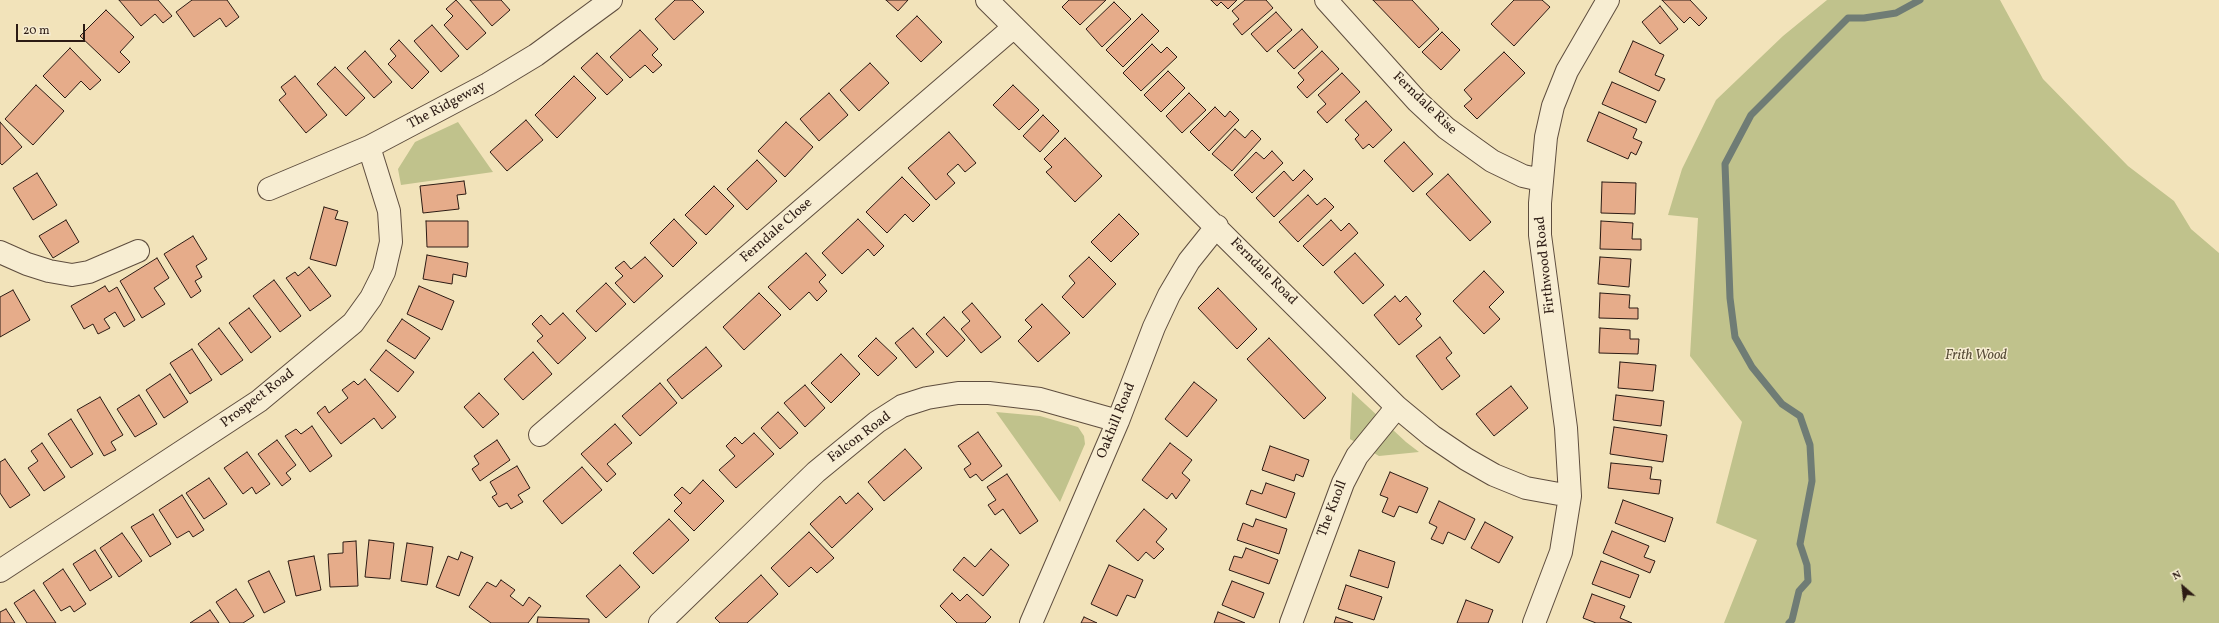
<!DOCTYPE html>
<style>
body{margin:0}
#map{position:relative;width:2219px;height:623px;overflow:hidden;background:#f2e3ba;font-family:Vollkorn,serif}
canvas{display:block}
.north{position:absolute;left:2163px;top:567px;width:40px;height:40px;-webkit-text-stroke:3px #f7edd2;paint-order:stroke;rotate:332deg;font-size:11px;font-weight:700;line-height:16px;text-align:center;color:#2c1b14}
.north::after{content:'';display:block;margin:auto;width:14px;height:18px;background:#2c1b14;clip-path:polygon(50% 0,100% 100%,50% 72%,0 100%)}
.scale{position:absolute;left:16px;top:24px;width:69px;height:18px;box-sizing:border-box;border:2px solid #2c1b14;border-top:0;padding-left:5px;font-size:12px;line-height:14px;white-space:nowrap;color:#2c1b14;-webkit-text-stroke:3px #f7edd2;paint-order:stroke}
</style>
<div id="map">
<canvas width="2219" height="623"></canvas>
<div class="north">N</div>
<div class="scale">20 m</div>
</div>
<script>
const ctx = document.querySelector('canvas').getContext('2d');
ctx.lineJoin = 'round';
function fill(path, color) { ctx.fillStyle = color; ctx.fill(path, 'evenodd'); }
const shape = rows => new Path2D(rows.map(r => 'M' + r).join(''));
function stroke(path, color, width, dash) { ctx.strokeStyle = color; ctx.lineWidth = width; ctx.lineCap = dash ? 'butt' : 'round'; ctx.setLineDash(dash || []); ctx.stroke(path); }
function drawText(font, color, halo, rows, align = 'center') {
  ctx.font = font + ' Vollkorn,serif'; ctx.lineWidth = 3; ctx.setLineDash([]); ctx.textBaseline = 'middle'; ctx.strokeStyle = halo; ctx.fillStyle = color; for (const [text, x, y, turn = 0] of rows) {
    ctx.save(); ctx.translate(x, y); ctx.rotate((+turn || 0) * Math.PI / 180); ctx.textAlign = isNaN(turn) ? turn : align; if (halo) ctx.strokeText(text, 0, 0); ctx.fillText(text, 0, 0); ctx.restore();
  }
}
fill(shape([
 [1827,0,2000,0,2043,79,2128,166,2174,201,2191,229,2219,253,2219,623,1724,623,1757,540,1716,523,1742,422,1690,356,1698,218,1668,215,1682,169,1716,100,1783,36],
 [458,122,493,172,401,185,398,169,415,142],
 [1352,392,1406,442,1419,452,1379,456,1350,439],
 [996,412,1040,416,1078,427,1084,436,1085,444,1060,502]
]), '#c0c28c');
stroke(shape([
 [1789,623,1792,620,1799,591,1808,581,1807,565,1800,544,1812,481,1810,445,1800,416,1782,404,1752,367,1735,337,1730,298,1725,164,1751,115,1848,18,1864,18,1896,13,1920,0]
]), '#6f7c75', 7);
const building = shape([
 [119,0,158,0,172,16,163,23,155,14,141,26,119,0],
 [192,0,227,0,239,17,226,27,220,18,194,37,176,12,192,0],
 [456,0,486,33,467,50,444,25,453,16,446,9,456,0],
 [470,0,501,0,510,10,492,26,470,0],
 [675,0,692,0,704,12,674,40,655,19,675,0],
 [886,0,908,0,898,11,886,0],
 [1069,0,1106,0,1080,25,1062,7,1069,0],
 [1211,0,1237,0,1228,9,1221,2,1217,6,1211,0],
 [1245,0,1266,0,1273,8,1242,35,1233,24,1239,19,1232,11,1245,0],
 [1373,0,1412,0,1439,29,1419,48,1373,0],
 [1514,0,1542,0,1550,7,1514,46,1491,24,1514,0],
 [1662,0,1690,0,1707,18,1699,26,1690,17,1684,23,1662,0],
 [1114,2,1131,19,1102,47,1086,29,1114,2],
 [1660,6,1678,29,1660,44,1642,22,1660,6],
 [106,10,134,37,120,52,130,62,119,73,80,36,106,10],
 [1276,12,1292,30,1267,52,1251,34,1276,12],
 [1142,14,1159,31,1123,67,1106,50,1142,14],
 [917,16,942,42,921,62,896,36,917,16],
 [432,25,459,56,441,72,414,41,432,25],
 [1302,29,1318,47,1294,69,1277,51,1302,29],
 [640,30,658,49,652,55,662,65,653,73,645,65,630,78,610,57,640,30],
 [1442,32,1460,50,1441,70,1422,52,1442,32],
 [399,40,429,72,412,89,388,64,396,56,390,49,399,40],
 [1633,41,1664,55,1655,75,1665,79,1659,91,1619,72,1633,41],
 [1152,44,1161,53,1167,47,1177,57,1141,91,1123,73,1152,44],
 [70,48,101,80,90,90,81,81,65,98,43,76,70,48],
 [365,51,392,82,374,98,347,68,365,51],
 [1322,51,1339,69,1307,98,1297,87,1304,80,1298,73,1322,51],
 [1504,52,1525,73,1477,119,1464,106,1472,99,1464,90,1504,52],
 [597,53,623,80,607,95,581,68,597,53],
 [870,63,889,83,859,111,840,90,870,63],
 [335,67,365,98,346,116,317,84,335,67],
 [1168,71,1185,88,1161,112,1144,95,1168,71],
 [1342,73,1360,92,1327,123,1317,112,1326,104,1318,95,1342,73],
 [295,76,327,115,306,133,279,100,286,94,281,87,295,76],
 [574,76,596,98,557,138,535,115,574,76],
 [1612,82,1656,101,1646,123,1602,104,1612,82],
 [36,85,64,111,33,145,5,119,36,85],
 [1013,85,1039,110,1019,130,993,105,1013,85],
 [829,93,848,115,819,141,800,119,829,93],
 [1189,93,1206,110,1182,133,1166,116,1189,93],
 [1366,101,1392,130,1373,148,1369,144,1363,149,1355,139,1359,135,1345,120,1366,101],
 [1215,107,1225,117,1230,111,1239,120,1209,151,1190,132,1215,107],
 [1599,112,1637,129,1633,138,1642,142,1636,155,1631,152,1628,159,1587,141,1599,112],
 [1043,115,1059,131,1040,152,1023,136,1043,115],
 [526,120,543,140,507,171,490,152,526,120],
 [0,122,22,147,2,165,0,163,0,122],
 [786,122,813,147,785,177,758,151,786,122],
 [1235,129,1245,138,1252,130,1261,139,1232,171,1212,154,1235,129],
 [949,132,976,163,965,172,958,164,947,174,955,183,936,200,908,168,949,132],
 [1065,138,1102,176,1075,202,1046,172,1052,167,1044,159,1065,138],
 [1404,142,1433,174,1413,192,1384,161,1404,142],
 [1272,151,1283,163,1252,193,1234,175,1256,152,1264,159,1272,151],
 [757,160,777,181,747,210,727,189,757,160],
 [1304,170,1313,179,1274,217,1256,198,1284,171,1293,181,1304,170],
 [37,173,57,205,33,220,13,188,37,173],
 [1448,174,1491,222,1470,241,1426,194,1448,174],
 [902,177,930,205,913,222,905,214,887,233,866,212,902,177],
 [464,181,466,194,457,195,459,209,423,213,420,186,464,181],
 [1602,182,1636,183,1635,214,1601,213,1602,182],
 [714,186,734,206,706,235,685,215,714,186],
 [1308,195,1317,205,1325,198,1334,207,1298,242,1279,222,1308,195],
 [324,207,338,211,335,219,348,222,336,266,310,259,324,207],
 [1119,214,1139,234,1111,262,1091,242,1119,214],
 [674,219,697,243,673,267,650,243,674,219],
 [858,219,884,246,874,256,868,249,842,274,822,253,858,219],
 [66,220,79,242,53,258,39,236,66,220],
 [1331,220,1341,231,1349,223,1358,233,1323,266,1303,246,1331,220],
 [426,221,468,221,468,247,427,247,426,221],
 [1601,221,1633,223,1632,239,1641,239,1641,250,1600,249,1601,221],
 [193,236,207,259,196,266,202,277,195,281,201,291,191,298,164,254,193,236],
 [806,253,826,275,819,282,827,291,817,301,809,292,790,310,768,287,806,253],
 [1355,253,1384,285,1363,304,1334,272,1355,253],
 [427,255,468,263,466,277,453,274,452,284,423,279,427,255],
 [645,257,663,276,634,303,615,283,623,276,615,268,624,261,631,269,645,257],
 [1089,257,1116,284,1083,318,1062,297,1075,283,1069,276,1089,257],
 [1600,257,1631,259,1629,287,1598,284,1600,257],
 [157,258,169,278,154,288,165,304,142,318,120,281,157,258],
 [309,267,331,296,310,311,286,278,295,272,298,276,309,267],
 [1484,271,1504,292,1489,307,1500,319,1484,334,1453,301,1484,271],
 [274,280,301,316,280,332,253,296,274,280],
 [606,283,626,304,596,332,576,311,606,283],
 [105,286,109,292,117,287,135,320,124,327,115,312,104,319,110,328,98,334,93,324,84,329,71,306,105,286],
 [419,286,454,301,442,330,407,314,419,286],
 [1218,288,1257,329,1237,349,1198,308,1218,288],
 [13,290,30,320,0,337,0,297,13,290],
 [759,293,781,315,744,350,723,327,759,293],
 [1600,293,1630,295,1629,308,1638,308,1638,319,1599,318,1600,293],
 [1395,296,1400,302,1406,296,1421,314,1416,319,1422,326,1399,345,1374,315,1395,296],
 [972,303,1001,337,981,353,961,329,970,321,962,312,972,303],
 [1042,304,1070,333,1038,362,1018,341,1032,327,1025,320,1042,304],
 [249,308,271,337,251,353,229,323,249,308],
 [563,313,586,338,558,364,537,341,543,336,532,324,541,315,550,325,563,313],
 [944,317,965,340,947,357,926,334,944,317],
 [402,319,430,338,415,359,387,341,402,319],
 [219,328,243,360,221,375,198,344,219,328],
 [913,328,934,352,916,368,895,343,913,328],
 [1600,328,1630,330,1630,339,1639,339,1638,354,1599,353,1600,328],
 [1440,337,1452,353,1446,358,1460,376,1442,390,1416,356,1440,337],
 [876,338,897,358,878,376,858,356,876,338],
 [1269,338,1326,398,1304,419,1247,359,1269,338],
 [706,347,722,366,682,399,667,380,706,347],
 [192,349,212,380,190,394,170,363,192,349],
 [386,350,414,372,398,392,370,370,386,350],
 [533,352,552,374,523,400,504,379,533,352],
 [841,354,860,374,831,403,811,383,841,354],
 [1620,362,1656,365,1653,391,1618,388,1620,362],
 [170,374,188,402,164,418,146,390,170,374],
 [365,379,396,417,382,429,374,418,341,444,317,413,325,406,329,413,348,398,342,390,354,381,358,385,365,379],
 [1194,382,1217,400,1187,437,1165,419,1194,382],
 [660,383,677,403,640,436,622,416,660,383],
 [805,385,825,408,805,427,784,403,805,385],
 [1511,386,1528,408,1494,436,1476,414,1511,386],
 [479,393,499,414,483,428,464,407,479,393],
 [139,395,157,424,135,437,117,409,139,395],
 [1616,395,1664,401,1661,426,1613,420,1616,395],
 [100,397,123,435,111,442,116,450,104,456,77,410,100,397],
 [778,412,798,433,780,449,761,428,778,412],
 [71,419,93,454,71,468,48,434,71,419],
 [615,424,632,443,607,464,616,474,607,482,581,454,615,424],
 [312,426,332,456,310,472,285,436,296,429,301,434,312,426],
 [1614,427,1667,435,1663,462,1610,454,1614,427],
 [978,432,1002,466,982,481,976,474,970,478,964,469,971,464,958,446,978,432],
 [754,433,774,454,736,488,719,470,735,456,726,446,735,437,742,444,754,433],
 [277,440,296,465,286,473,291,479,282,486,258,454,277,440],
 [497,440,510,460,480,481,472,469,479,464,474,456,497,440],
 [42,443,65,477,44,491,28,468,38,461,31,451,42,443],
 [1170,443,1192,460,1182,473,1190,480,1176,499,1172,493,1167,499,1142,480,1170,443],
 [1270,446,1309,460,1303,477,1296,474,1294,481,1262,470,1270,446],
 [905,449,922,468,884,501,868,482,905,449],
 [247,452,270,484,256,494,252,487,243,494,224,468,247,452],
 [5,459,30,495,10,508,0,493,0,462,5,459],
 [1611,463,1652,467,1650,479,1661,480,1659,494,1608,488,1611,463],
 [517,466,530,488,518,495,523,502,511,509,507,503,499,507,492,497,497,494,490,482,517,466],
 [582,467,602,490,562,524,543,501,582,467],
 [1390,472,1428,488,1417,513,1399,506,1394,517,1382,512,1388,498,1380,495,1390,472],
 [1007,474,1038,521,1020,534,1003,509,995,515,988,505,996,500,987,487,1007,474],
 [209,478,227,504,204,519,186,493,209,478],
 [703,480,724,501,694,531,674,511,682,503,674,495,682,487,690,494,703,480],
 [1266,483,1295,493,1286,518,1246,504,1251,490,1262,494,1266,483],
 [858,493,873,509,832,548,810,524,840,496,846,504,858,493],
 [182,495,204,530,193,537,189,531,177,538,159,510,182,495],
 [1623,500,1673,518,1665,542,1615,523,1623,500],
 [1439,501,1475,519,1465,540,1448,532,1443,544,1431,539,1437,527,1429,523,1439,501],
 [1144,509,1167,529,1156,542,1164,549,1154,559,1146,552,1138,561,1116,541,1144,509],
 [153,514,171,544,150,557,131,527,153,514],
 [669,519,689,540,653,574,633,553,669,519],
 [1256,519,1287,529,1279,554,1237,540,1243,523,1253,527,1256,519],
 [1485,522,1513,537,1499,563,1471,548,1485,522],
 [1612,531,1649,546,1644,557,1655,561,1650,573,1603,553,1612,531],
 [809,532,834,558,817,573,811,567,789,587,771,568,809,532],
 [122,533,142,561,119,577,100,548,122,533],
 [369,540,394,543,390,579,365,577,369,540],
 [356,541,358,586,330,587,328,554,343,553,343,542,356,541],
 [407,543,433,547,427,585,401,581,407,543],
 [1246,548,1278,560,1269,584,1229,570,1234,556,1242,558,1246,548],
 [991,549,1009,565,983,596,953,570,964,557,975,567,991,549],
 [95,550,112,577,90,591,73,564,95,550],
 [1359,550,1395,562,1388,588,1350,576,1359,550],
 [461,552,473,557,459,596,436,587,448,556,458,560,461,552],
 [314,556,321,590,296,596,288,561,314,556],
 [1601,561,1639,575,1630,598,1592,584,1601,561],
 [620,565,640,587,606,618,586,596,620,565],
 [1109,565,1143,580,1135,598,1127,595,1117,616,1091,604,1109,565],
 [63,569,86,604,74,612,70,606,61,611,43,583,63,569],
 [269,571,285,602,264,613,248,581,269,571],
 [761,575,778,594,747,623,720,623,715,618,761,575],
 [501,580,515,590,510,596,523,606,529,597,541,606,528,623,491,623,469,607,487,582,496,587,501,580],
 [1232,581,1264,593,1254,618,1222,605,1232,581],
 [1346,585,1382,597,1374,620,1338,609,1346,585],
 [236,589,254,616,243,623,230,623,216,602,236,589],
 [34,590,56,623,27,623,14,603,34,590],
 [952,593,960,601,967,594,991,617,985,623,957,623,940,606,952,593],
 [1592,594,1625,606,1620,618,1632,623,1596,623,1583,618,1592,594],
 [1466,600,1493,610,1488,623,1457,623,1466,600],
 [6,609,15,623,0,623,0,612,6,609],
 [210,610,219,623,190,623,210,610],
 [1218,612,1245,623,1214,623,1218,612],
 [538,617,589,619,589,623,537,623,538,617],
 [1084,617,1097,623,1081,623,1084,617],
 [1336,617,1353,623,1334,623,1336,617]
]);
fill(building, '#e6ac8a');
stroke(building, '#2c1b14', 1);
const minor = shape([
 [987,0,1397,407,1432,436,1466,459,1494,475,1526,488,1570,496],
 [1326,0,1417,101,1446,128,1492,161,1523,176,1541,180],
 [269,189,369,147,488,84,536,55,611,0],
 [0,252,27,264,49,271,72,275,89,272,138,251],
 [540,435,1014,27],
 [0,571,259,401,353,323,371,298,384,272,391,242,389,211,369,147],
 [660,623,816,472,877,422,902,406,927,398,958,393,989,393,1040,399,1118,421],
 [1031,623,1118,421,1154,327,1169,295,1189,261,1217,226],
 [1291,623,1343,483,1357,456,1397,407],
 [1534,623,1561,552,1570,496,1566,428,1540,235,1540,203,1546,137,1553,106,1567,71,1608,0]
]);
stroke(minor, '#5e4d3e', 24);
stroke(minor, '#f7edd2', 22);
drawText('14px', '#2c1b14', '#f7edd2', [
 ["Ferndale Rise",1424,104,44],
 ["The Ridgeway",447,106,-28],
 ["Ferndale Close",777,231,-41],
 ["Firthwood Road",1546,265,-96],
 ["Ferndale Road",1263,272,45],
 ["Prospect Road",258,399,-37],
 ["Oakhill Road",1117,421,-68],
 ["Falcon Road",860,438,-37],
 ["The Knoll",1333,509,-69]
]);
drawText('italic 14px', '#584d38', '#f7edd2', [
 ["Frith Wood",1976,356]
]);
</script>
